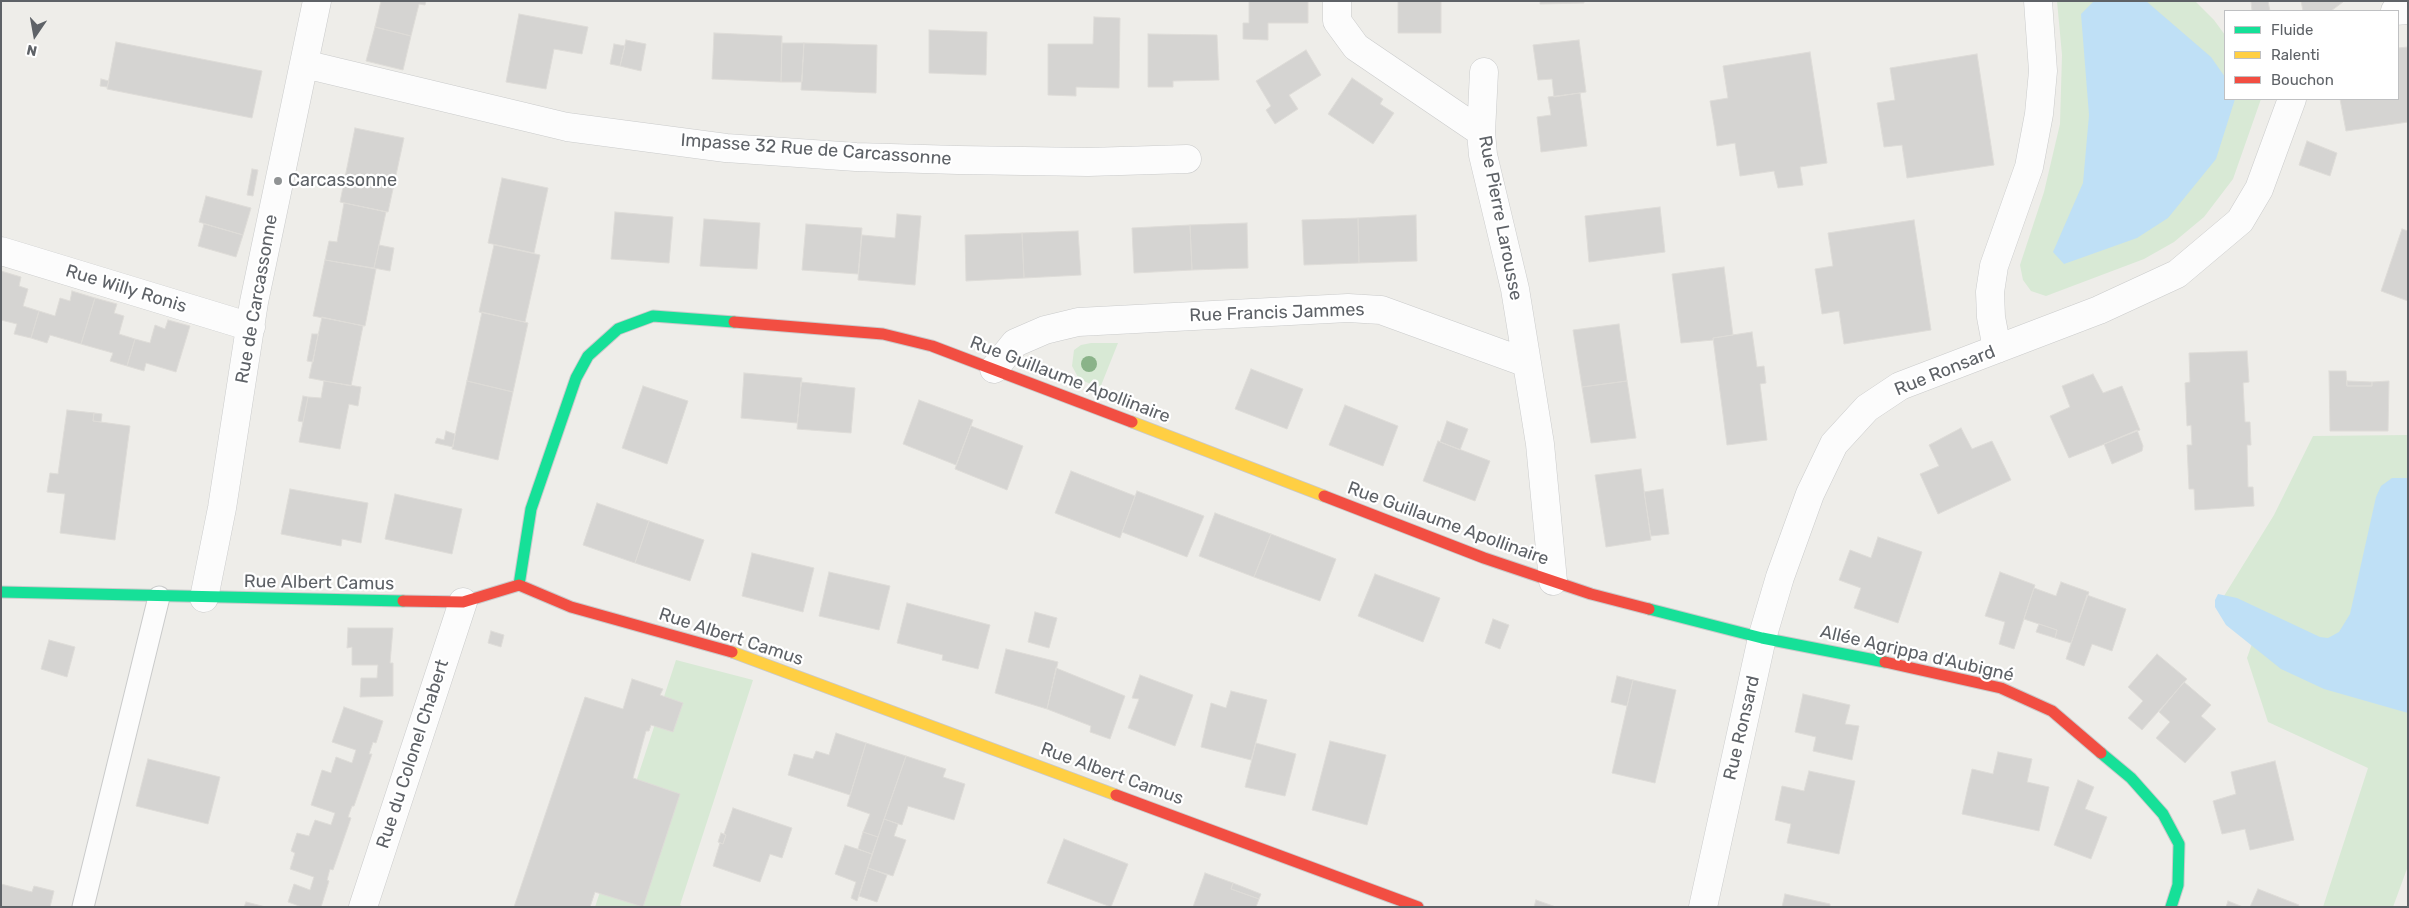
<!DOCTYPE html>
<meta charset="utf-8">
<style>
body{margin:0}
#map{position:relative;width:2409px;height:908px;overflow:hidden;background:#eeede9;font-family:Rubik,sans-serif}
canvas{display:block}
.frame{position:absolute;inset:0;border:2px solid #5e6267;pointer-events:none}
.legend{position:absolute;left:2224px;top:10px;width:175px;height:90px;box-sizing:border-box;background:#fff;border:1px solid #bfc0c2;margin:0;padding:6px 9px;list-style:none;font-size:15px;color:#5e6267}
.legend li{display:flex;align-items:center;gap:10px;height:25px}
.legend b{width:25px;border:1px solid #bfc0c2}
.north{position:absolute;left:10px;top:10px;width:50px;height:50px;-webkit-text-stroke:4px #fff;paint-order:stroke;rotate:192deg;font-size:14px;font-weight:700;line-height:20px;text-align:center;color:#5e6267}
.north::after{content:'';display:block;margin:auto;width:18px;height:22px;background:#5e6267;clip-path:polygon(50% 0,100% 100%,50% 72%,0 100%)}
</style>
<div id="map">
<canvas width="2409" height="908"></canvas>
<div class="frame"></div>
<ul class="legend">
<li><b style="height:6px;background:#16e098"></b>Fluide</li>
<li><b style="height:6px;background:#ffcf43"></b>Ralenti</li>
<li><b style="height:6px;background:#f24e42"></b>Bouchon</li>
</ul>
<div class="north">N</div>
</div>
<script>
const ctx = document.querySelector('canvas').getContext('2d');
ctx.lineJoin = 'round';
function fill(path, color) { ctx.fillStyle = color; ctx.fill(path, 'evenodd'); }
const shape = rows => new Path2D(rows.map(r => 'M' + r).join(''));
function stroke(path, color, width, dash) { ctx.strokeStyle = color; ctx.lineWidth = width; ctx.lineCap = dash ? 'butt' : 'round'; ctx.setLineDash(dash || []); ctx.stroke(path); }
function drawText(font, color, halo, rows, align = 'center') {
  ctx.font = font + ' Rubik,sans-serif'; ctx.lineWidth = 4.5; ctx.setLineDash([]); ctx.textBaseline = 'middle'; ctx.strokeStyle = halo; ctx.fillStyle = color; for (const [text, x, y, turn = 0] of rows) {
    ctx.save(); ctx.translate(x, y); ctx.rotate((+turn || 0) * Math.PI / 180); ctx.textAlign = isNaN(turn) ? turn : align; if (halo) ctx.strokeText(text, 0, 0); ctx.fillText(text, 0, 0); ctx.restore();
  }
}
fill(shape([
 [2057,1,2195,1,2214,20,2225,35,2225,99,2261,99,2233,179,2204,217,2174,242,2144,259,2046,296,2031,291,2023,280,2020,265,2044,192,2060,124,2062,55],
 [1091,343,1118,343,1100,388,1079,379,1072,366,1074,350,1081,345],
 [2408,435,2408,866,2393,907,2323,907,2368,768,2268,722,2247,658,2260,621,2224,596,2274,515,2313,436],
 [676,660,753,680,680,905,684,907,595,907]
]), '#d8e9d5');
fill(shape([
 [2094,1,2146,1,2211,57,2225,77,2225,99,2235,99,2216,159,2168,218,2137,238,2064,264,2053,252,2083,183,2089,115,2081,14],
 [2392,478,2408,478,2408,713,2324,689,2281,669,2226,625,2215,607,2215,600,2218,594,2237,598,2320,637,2328,638,2339,632,2350,614,2376,497,2381,486]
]), '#bfe0f6');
const building = shape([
 [381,1,426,1,425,5,419,4,411,36,375,27,381,1],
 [1249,1,1308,1,1308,23,1268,23,1268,40,1243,39,1243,23,1249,23,1249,1],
 [1398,1,1441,1,1441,33,1398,33,1398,1],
 [1540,1,1584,1,1584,3,1540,4,1540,1],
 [2251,1,2268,1,2270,11,2252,11,2251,1],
 [2301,1,2342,1,2343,2,2331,11,2303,11,2301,1],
 [519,14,588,27,582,54,554,49,546,89,506,82,519,14],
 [1094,17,1120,18,1119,88,1076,87,1076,96,1048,95,1048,44,1093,44,1094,17],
 [375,27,411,36,403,70,366,61,375,27],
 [929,30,987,32,986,75,929,73,929,30],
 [714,33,782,36,781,82,712,79,714,33],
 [1148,34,1217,35,1219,80,1173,81,1173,87,1148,87,1148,34],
 [626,40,646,44,641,71,620,66,626,40],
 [1579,40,1586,92,1554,97,1552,79,1538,80,1533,45,1579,40],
 [116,42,262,71,252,118,107,89,116,42],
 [782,43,804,43,802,82,781,82,782,43],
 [804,43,877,45,876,93,801,90,804,43],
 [614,44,625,46,620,66,610,64,614,44],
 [2408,47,2408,122,2346,131,2340,99,2398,99,2398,48,2408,47],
 [1306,50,1321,75,1289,95,1298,109,1275,124,1266,110,1271,106,1256,81,1306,50],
 [1810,52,1827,163,1800,167,1803,185,1778,188,1774,171,1740,176,1735,143,1717,146,1715,131,1710,101,1728,98,1723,66,1810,52],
 [1977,54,1994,165,1907,178,1902,145,1884,147,1877,103,1895,100,1890,68,1977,54],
 [1352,78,1383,99,1380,104,1394,113,1373,144,1328,114,1352,78],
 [101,79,109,81,107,87,100,86,101,79],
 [1580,93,1587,146,1541,152,1537,117,1551,115,1548,97,1580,93],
 [355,128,404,138,388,212,340,202,355,128],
 [2307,141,2337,153,2330,176,2299,165,2307,141],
 [252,169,258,170,253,196,247,195,252,169],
 [502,178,548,188,534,253,488,243,502,178],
 [206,196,251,208,243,235,199,222,206,196],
 [344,203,386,212,374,268,325,260,329,241,337,242,344,203],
 [1660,207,1665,252,1589,262,1585,216,1660,207],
 [615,212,673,217,669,263,611,259,615,212],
 [897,214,921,216,915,285,858,280,862,235,895,238,897,214],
 [1416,215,1417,261,1359,263,1358,218,1416,215],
 [1358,218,1359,263,1304,265,1302,220,1358,218],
 [704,219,760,223,757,269,700,266,704,219],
 [1914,220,1931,330,1844,344,1839,311,1822,314,1815,269,1833,266,1828,233,1914,220],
 [1247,223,1248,268,1192,270,1190,225,1247,223],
 [204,224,243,235,236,257,198,246,204,224],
 [806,224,862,228,858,274,802,270,806,224],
 [1190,225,1192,270,1134,273,1132,228,1190,225],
 [2402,229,2408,231,2408,301,2381,291,2402,229],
 [1078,231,1081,275,1024,278,1022,233,1078,231],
 [1022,233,1024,278,966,281,965,235,1022,233],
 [379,245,394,248,390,271,374,268,379,245],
 [494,245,540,255,525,322,479,312,494,245],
 [325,260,376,269,365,326,313,316,325,260],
 [1724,267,1733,335,1713,338,1713,340,1681,343,1672,274,1724,267],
 [1,271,21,277,19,286,28,289,23,306,39,311,31,338,14,334,17,324,1,320,1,271],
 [72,291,95,298,81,344,50,335,47,343,31,338,39,311,55,316,60,298,70,301,72,291],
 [95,298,117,304,114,313,124,316,119,334,135,339,127,366,110,361,113,353,81,344,95,298],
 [482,312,528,323,513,392,467,381,482,312],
 [322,317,363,326,351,386,309,378,322,317],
 [168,320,190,326,176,372,146,363,144,371,127,366,135,339,150,343,155,325,165,329,168,320],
 [1619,324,1627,381,1582,387,1573,330,1619,324],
 [1752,332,1757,367,1764,366,1766,383,1760,384,1767,440,1727,445,1713,338,1752,332],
 [312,334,318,334,313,362,307,361,312,334],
 [2247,351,2249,382,2243,383,2245,422,2250,422,2251,445,2247,445,2248,487,2253,487,2254,506,2195,510,2194,489,2189,489,2187,445,2192,445,2191,425,2187,426,2185,383,2190,382,2189,353,2247,351],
 [1251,369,1303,389,1287,429,1235,409,1251,369],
 [2329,371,2346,371,2347,386,2372,386,2372,382,2389,381,2388,431,2330,431,2329,371],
 [744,373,802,378,797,423,741,418,744,373],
 [2093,374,2103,393,2122,386,2140,430,2069,458,2050,416,2070,407,2062,386,2093,374],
 [324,381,361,387,358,406,349,404,340,449,299,442,308,397,321,398,324,381],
 [467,381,513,392,498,460,452,449,467,381],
 [1627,381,1636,438,1591,443,1582,387,1627,381],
 [2347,381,2372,382,2372,386,2347,386,2347,381],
 [801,382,855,388,851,433,797,429,801,382],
 [643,386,688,401,667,464,622,448,643,386],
 [303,396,308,397,303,422,298,421,303,396],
 [919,400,973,420,956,465,903,444,919,400],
 [1345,405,1398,426,1383,466,1329,445,1345,405],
 [67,410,94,413,93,421,130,426,115,540,60,533,65,494,47,492,50,473,58,474,67,410],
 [94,413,102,414,101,422,93,421,94,413],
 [1447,421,1468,429,1460,450,1440,442,1447,421],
 [971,426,1023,446,1007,490,955,469,971,426],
 [1961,428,1972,449,1992,441,2011,480,1938,514,1920,474,1939,466,1929,445,1961,428],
 [2137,430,2143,446,2142,451,2112,464,2104,444,2137,430],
 [446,431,455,434,453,447,435,443,437,438,444,440,446,431],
 [1438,441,1490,461,1475,501,1423,481,1438,441],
 [1641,469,1651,540,1606,547,1595,475,1641,469],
 [1071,471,1135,496,1120,538,1055,513,1071,471],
 [290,489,368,503,361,543,342,539,341,546,281,534,290,489],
 [1663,489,1669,534,1651,536,1644,492,1663,489],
 [1137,491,1204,516,1187,557,1122,532,1137,491],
 [395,494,462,509,452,554,385,539,395,494],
 [597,503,649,521,635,563,583,545,597,503],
 [1215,513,1271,534,1254,577,1199,556,1215,513],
 [649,521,704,540,690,581,635,563,649,521],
 [1271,534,1336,559,1320,601,1254,577,1271,534],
 [1878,537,1922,552,1898,623,1854,608,1861,588,1839,580,1850,550,1871,558,1878,537],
 [752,553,814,568,803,612,742,596,752,553],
 [829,572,890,586,879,630,819,616,829,572],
 [2000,572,2035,585,2014,649,1999,644,2005,622,1985,616,2000,572],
 [1375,574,1440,598,1423,642,1358,616,1375,574],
 [2061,582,2089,592,2071,643,2055,638,2057,630,2024,619,2034,588,2056,596,2061,582],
 [2087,595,2126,609,2112,651,2092,644,2084,666,2066,659,2087,595],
 [907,603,990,625,978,669,942,660,943,655,897,643,907,603],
 [1035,612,1057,618,1049,648,1028,642,1035,612],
 [1493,619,1509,625,1500,649,1485,643,1493,619],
 [2039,624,2057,630,2055,638,2036,632,2039,624],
 [348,628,393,628,390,663,393,663,393,696,360,697,361,678,377,678,378,665,352,665,352,647,347,648,348,628],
 [491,631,504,635,501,647,488,643,491,631],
 [49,640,75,647,67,677,41,669,49,640],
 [1006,649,1058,662,1047,709,995,693,1006,649],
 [2157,654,2187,679,2142,730,2128,718,2143,701,2128,687,2157,654],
 [1056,668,1125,696,1110,739,1090,732,1091,726,1047,709,1056,668],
 [1140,675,1193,695,1175,746,1128,728,1139,699,1132,698,1140,675],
 [1617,676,1633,680,1627,706,1611,702,1617,676],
 [632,679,663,689,660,695,683,703,673,732,651,725,649,731,646,731,633,778,680,794,643,907,595,892,590,907,514,907,585,697,623,709,632,679],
 [1633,680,1676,690,1655,783,1612,773,1633,680],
 [2184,682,2211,705,2201,716,2216,729,2185,763,2156,738,2170,722,2159,712,2184,682],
 [1231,691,1267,700,1251,760,1201,747,1211,703,1226,708,1231,691],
 [1803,694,1850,705,1845,724,1859,726,1852,760,1813,751,1816,737,1795,732,1803,694],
 [344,707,383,721,376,743,373,742,369,754,372,754,354,806,352,806,348,817,351,818,333,870,330,869,327,880,329,881,321,907,302,907,288,902,294,884,310,890,314,877,290,869,295,853,291,851,297,833,309,836,315,820,331,825,335,813,311,805,322,770,331,773,336,757,352,763,356,750,332,742,344,707],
 [836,733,866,743,850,795,788,775,794,754,813,759,816,751,829,755,836,733],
 [1330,741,1386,755,1367,825,1312,810,1330,741],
 [866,743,906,756,878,837,863,832,870,814,847,806,866,743],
 [1256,743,1296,754,1285,796,1245,787,1256,743],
 [1998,752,2032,759,2027,782,2049,787,2039,831,1962,814,1972,769,1993,774,1998,752],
 [906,756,946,769,943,777,965,784,954,820,908,806,902,825,884,819,906,756],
 [148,759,220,777,208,824,136,806,148,759],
 [2275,761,2294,840,2250,850,2245,829,2222,834,2213,801,2236,794,2231,772,2275,761],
 [1809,771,1855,781,1839,854,1787,843,1791,824,1775,820,1782,786,1804,791,1809,771],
 [2078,780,2094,787,2085,809,2107,817,2091,859,2054,845,2078,780],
 [733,808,792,828,782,858,770,854,760,882,713,866,720,843,723,844,726,835,724,834,733,808],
 [884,819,898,824,894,836,906,840,893,876,868,868,884,819],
 [863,832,878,837,872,854,858,849,863,832],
 [721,833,726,835,723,844,718,842,721,833],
 [1064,839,1128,864,1111,907,1047,883,1064,839],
 [845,845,872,854,857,901,851,898,856,882,835,874,845,845],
 [868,868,887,875,877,902,859,896,868,868],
 [1205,873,1233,883,1231,889,1259,899,1256,907,1193,907,1205,873],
 [1233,883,1261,894,1259,899,1231,889,1233,883],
 [1,884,32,892,34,886,54,891,50,907,1,907,1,884],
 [2258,889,2299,905,2298,907,2250,907,2258,889],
 [1785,894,1830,904,1830,907,1782,907,1785,894],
 [1536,900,1556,907,1534,907,1536,900],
 [2228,901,2243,907,2226,907,2228,901],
 [246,902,266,907,244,907,246,902]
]);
fill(building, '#d5d4d2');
stroke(building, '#dedcd8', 1);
const lane = shape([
 [83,907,159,597]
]);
const street = shape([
 [1337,1,1337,21,1356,47,1481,132],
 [2395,11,2408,10],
 [304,64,567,127,726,148,856,157,958,160,1088,162,1187,159],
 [1484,72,1481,132,1483,155,1515,289,1527,363],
 [1,251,251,327],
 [1997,349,1991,317,1990,292,1994,266,2029,167,2039,114,2043,71,2038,1],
 [994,369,1015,343,1045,330,1078,322,1348,308,1381,310,1527,363,1540,444,1553,581],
 [204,598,222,508,254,302,317,1],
 [363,907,463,602],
 [1703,907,1762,638,1780,577,1810,494,1834,444,1867,408,1900,386,2099,310,2177,274,2240,221,2259,189,2292,99]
]);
const fast = shape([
 [519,585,531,509,576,378,588,356,618,329,653,316,734,322],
 [1,592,403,601],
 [1649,609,1762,638,1885,662],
 [2101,753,2131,778,2163,814,2179,844,2178,885,2171,907]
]);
const slow = shape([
 [1132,422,1324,496],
 [732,652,1116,795]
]);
const jam = shape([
 [734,322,883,334,932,346,1132,422],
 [1324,496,1484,558,1591,594,1649,609],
 [403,601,463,602,519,585,571,607,732,652],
 [1885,662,2001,688,2052,711,2101,753],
 [1116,795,1418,907]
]);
stroke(lane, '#cacbcb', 23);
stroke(street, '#cacbcb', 29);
stroke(fast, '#c9c9ca', 13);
stroke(slow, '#c9c9ca', 13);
stroke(jam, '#c9c9ca', 13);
stroke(lane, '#fcfcfc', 21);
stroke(street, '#fcfcfc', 28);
stroke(fast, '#16e098', 11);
stroke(slow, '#ffcf43', 11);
stroke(jam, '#f24e42', 11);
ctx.fillStyle = '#8ab389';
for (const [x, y] of [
 [1089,364]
]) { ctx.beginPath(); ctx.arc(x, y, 8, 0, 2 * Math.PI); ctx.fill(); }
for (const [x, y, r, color] of [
 [278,181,5,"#909394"]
]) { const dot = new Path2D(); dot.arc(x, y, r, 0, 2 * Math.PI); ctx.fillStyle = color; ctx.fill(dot); stroke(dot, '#fff', 2); }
drawText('18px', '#5e6267', '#fff', [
 ["Impasse 32 Rue de Carcassonne",816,150,4],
 ["Rue Pierre Larousse",1500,218,79],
 ["Rue Willy Ronis",126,289,17],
 ["Rue de Carcassonne",257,299,-80],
 ["Rue Francis Jammes",1277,313,-2],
 ["Rue Ronsard",1945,371,-22],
 ["Rue Guillaume Apollinaire",1070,380,21],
 ["Rue Guillaume Apollinaire",1448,524,20],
 ["Rue Albert Camus",319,583,1],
 ["Rue Albert Camus",731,637,18],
 ["Allée Agrippa d'Aubigné",1917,654,13],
 ["Rue Ronsard",1742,728,-77],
 ["Rue du Colonel Chabert",413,754,-72],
 ["Rue Albert Camus",1112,774,20]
]);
drawText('18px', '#5e6267', '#fff', [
 ["Carcassonne",288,181]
], 'left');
</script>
